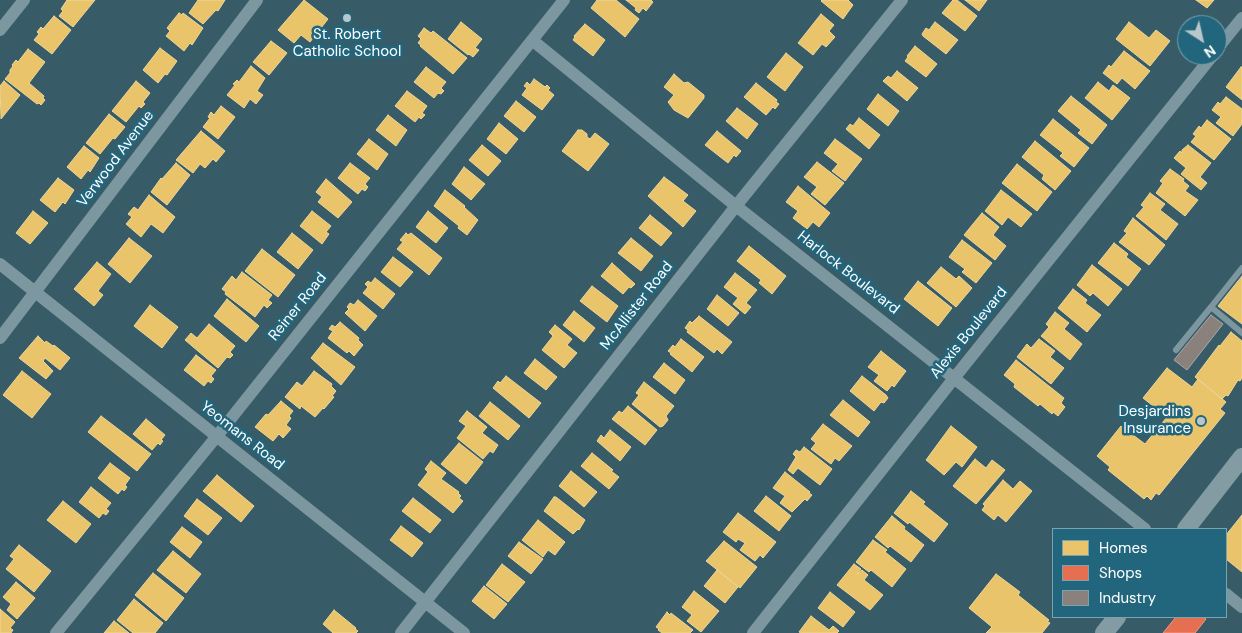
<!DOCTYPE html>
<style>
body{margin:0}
#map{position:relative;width:1242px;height:633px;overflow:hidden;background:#375c68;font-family:"DM Sans",sans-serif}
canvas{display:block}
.legend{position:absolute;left:1052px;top:528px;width:175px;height:90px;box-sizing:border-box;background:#22667d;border:1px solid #7aa3b1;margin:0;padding:6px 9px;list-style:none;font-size:15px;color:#fff}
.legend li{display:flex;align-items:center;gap:10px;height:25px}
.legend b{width:25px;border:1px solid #7aa3b1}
.north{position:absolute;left:1177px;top:15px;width:50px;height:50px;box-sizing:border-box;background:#22667d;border:1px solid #7aa3b1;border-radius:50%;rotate:145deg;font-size:14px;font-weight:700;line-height:20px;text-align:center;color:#fff}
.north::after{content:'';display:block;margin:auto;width:18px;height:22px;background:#b9c6ca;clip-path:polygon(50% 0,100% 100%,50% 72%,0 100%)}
</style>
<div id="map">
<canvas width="1242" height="633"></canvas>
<ul class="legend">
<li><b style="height:14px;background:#e9c46a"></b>Homes</li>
<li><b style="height:14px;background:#e76f51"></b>Shops</li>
<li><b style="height:14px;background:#8a817c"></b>Industry</li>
</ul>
<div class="north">N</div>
</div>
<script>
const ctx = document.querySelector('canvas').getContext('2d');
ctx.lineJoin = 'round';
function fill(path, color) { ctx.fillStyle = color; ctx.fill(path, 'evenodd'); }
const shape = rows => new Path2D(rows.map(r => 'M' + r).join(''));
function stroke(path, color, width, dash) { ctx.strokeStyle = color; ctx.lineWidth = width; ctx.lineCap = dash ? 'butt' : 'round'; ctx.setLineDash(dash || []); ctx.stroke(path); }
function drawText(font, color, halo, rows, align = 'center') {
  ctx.font = font + ' "DM Sans",sans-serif'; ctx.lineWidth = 5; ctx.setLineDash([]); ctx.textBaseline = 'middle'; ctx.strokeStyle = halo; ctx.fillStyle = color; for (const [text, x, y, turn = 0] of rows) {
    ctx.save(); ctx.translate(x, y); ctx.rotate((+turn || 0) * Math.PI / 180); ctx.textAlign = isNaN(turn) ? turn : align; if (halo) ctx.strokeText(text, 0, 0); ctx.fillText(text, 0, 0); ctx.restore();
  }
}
const homes = shape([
 [67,0,95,0,73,27,59,16,63,11,61,9,67,0],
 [198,0,225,0,218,11,216,10,203,24,189,13,198,0],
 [304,0,328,19,310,42,301,35,294,43,278,30,304,0],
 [597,0,616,0,639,19,625,37,591,8,597,0],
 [626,0,651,0,653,2,646,11,643,8,639,13,635,10,636,8,626,0],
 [822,0,848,0,853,5,843,19,821,1,822,0],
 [953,0,957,0,977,16,965,31,942,13,953,0],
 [965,0,987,0,979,11,965,0],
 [1196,0,1214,0,1207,8,1196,0],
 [179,13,182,15,183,13,203,28,192,45,190,43,184,51,166,36,170,31,167,28,179,13],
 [821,14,834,25,829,31,835,37,826,47,822,44,813,55,798,43,821,14],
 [54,16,71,30,52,54,34,40,39,34,37,32,41,27,43,29,54,16],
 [461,22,482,39,475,48,479,50,473,57,469,54,468,55,448,39,461,22],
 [935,22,958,40,946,54,923,36,922,34,926,28,929,30,935,22],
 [1129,22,1149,38,1156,30,1170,41,1150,66,1116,39,1129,22],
 [585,24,605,40,593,56,573,40,575,37,574,36,585,24],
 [424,28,431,33,433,31,467,58,453,74,420,46,421,45,418,43,421,39,418,36,424,28],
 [271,41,287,53,269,75,253,62,271,41],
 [915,46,937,64,926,77,905,61,908,57,907,56,915,46],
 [160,48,177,61,167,75,165,74,158,83,143,70,160,48],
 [28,49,45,62,29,83,44,96,43,98,45,100,41,105,39,103,37,104,5,79,10,73,10,70,13,66,12,65,16,60,18,62,28,49],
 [1124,51,1150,71,1135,89,1122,78,1117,84,1103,73,1109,65,1111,67,1124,51],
 [786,53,803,67,785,91,767,77,786,53],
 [251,66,265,78,257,91,263,95,256,104,250,99,244,108,227,95,235,85,233,84,237,80,239,82,251,66],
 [426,67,446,82,441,88,444,91,441,94,438,93,434,98,414,82,426,67],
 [1241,67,1242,67,1242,100,1226,87,1241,67],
 [897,71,918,88,907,101,883,81,888,76,891,78,897,71],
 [674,74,684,83,688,82,704,95,704,98,688,118,674,110,668,102,674,95,664,87,674,74],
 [534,79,545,87,547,85,550,88,548,90,554,95,542,110,522,95,527,88,524,86,527,82,530,85,534,79],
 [4,81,20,95,1,119,0,86,4,81],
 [136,81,150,93,143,102,145,104,141,108,139,106,126,122,112,111,136,81],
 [1098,82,1109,91,1113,85,1130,98,1112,120,1085,98,1098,82],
 [756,83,777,100,776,102,779,104,775,109,773,107,766,115,744,97,756,83],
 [407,91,427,106,422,113,425,115,421,119,419,117,415,122,395,106,407,91],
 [878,94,899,111,888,126,867,109,878,94],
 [1071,96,1107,125,1092,144,1078,133,1081,130,1058,111,1071,96],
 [1226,97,1242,109,1242,124,1233,136,1216,123,1221,117,1212,110,1218,102,1220,104,1226,97],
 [516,101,536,117,524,132,504,116,516,101],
 [221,106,235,117,218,139,203,127,210,118,208,117,211,112,214,115,221,106],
 [737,108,758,124,747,139,726,121,737,108],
 [109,114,125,127,115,139,113,138,100,154,86,143,109,114],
 [388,115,407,130,396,146,376,130,388,115],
 [859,118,880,135,869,149,846,129,850,124,853,126,859,118],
 [1053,119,1089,148,1074,167,1060,156,1063,153,1040,135,1053,119],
 [1207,120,1231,139,1214,160,1191,142,1196,136,1193,134,1199,126,1201,128,1207,120],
 [499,123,518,139,506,154,487,139,499,123],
 [578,130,582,130,587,134,587,137,590,139,595,133,609,144,588,171,562,151,578,130],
 [201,131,225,151,216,162,213,159,205,168,200,164,193,173,176,160,201,131],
 [717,131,741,151,736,157,734,155,728,163,705,145,717,131],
 [369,139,388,154,377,170,357,154,369,139],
 [835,139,862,159,845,181,832,171,838,164,824,153,835,139],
 [1035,141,1071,171,1055,190,1042,179,1044,175,1022,157,1035,141],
 [482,145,501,161,488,176,469,160,482,145],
 [1188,145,1211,163,1200,177,1207,183,1201,190,1181,174,1186,168,1174,158,1180,151,1182,153,1182,150,1188,145],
 [84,146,99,158,90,172,88,170,81,179,67,167,84,146],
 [817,162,844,183,825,205,811,194,817,187,804,177,817,162],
 [176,163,190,175,167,205,151,192,161,178,162,179,176,163],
 [350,163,370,178,365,184,368,187,365,191,362,189,358,194,338,178,350,163],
 [1017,164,1052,192,1037,211,1002,183,1017,164],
 [464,167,485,184,471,200,452,184,464,167],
 [1170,169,1184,179,1183,181,1189,186,1185,191,1198,200,1185,216,1156,193,1163,183,1160,181,1170,169],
 [664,177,688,195,683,201,696,211,683,227,648,196,664,177],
 [58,178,74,190,65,204,63,202,55,212,40,200,58,178],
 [326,179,352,202,338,218,318,202,322,197,316,192,326,179],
 [798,186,830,213,819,227,813,222,807,229,793,218,798,211,786,202,798,186],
 [445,190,465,206,464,207,478,220,467,235,458,228,459,226,434,206,445,190],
 [1001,190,1032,214,1021,227,1008,217,1002,225,985,211,1001,190],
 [1150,193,1165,204,1160,210,1178,224,1166,240,1136,216,1144,207,1141,205,1150,193],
 [149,195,175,217,163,233,151,224,141,237,126,224,132,217,128,214,134,207,138,210,149,195],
 [33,211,48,223,30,244,16,233,33,211],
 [312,211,331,226,326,232,329,234,322,244,300,226,312,211],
 [428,211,448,228,436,243,416,227,428,211],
 [982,213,999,227,993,235,1006,246,995,260,964,235,982,213],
 [650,215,672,233,661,246,639,228,650,215],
 [1133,218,1165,245,1149,265,1119,242,1127,233,1124,231,1133,218],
 [292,233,313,250,298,269,277,252,292,233],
 [406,233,408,235,411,233,442,258,429,275,397,249,403,242,400,240,406,233],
 [129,238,152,256,130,283,108,264,129,238],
 [631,238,653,256,641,271,618,253,631,238],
 [962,240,992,263,976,283,962,272,965,269,949,257,962,240],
 [1114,243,1128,254,1126,257,1141,269,1128,286,1098,263,1114,243],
 [749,246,786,276,772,294,759,283,761,280,737,261,749,246],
 [262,249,295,275,278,297,245,271,262,249],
 [393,257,413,272,400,287,381,272,393,257],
 [97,262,111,274,98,291,103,295,94,306,74,289,97,262],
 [612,263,635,284,631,288,629,287,623,294,601,276,612,263],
 [1092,265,1122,289,1108,306,1093,293,1090,296,1077,285,1092,265],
 [941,267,956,279,959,276,972,288,956,307,927,283,941,267],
 [242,272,272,295,268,300,272,303,267,308,264,305,255,317,225,294,226,292,222,289,232,276,236,280,242,272],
 [735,273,757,290,746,303,751,307,745,314,733,304,738,298,724,287,735,273],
 [1242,276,1242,324,1218,306,1242,276],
 [375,278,395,294,383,309,363,293,368,287,365,284,368,281,371,283,375,278],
 [918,281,952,308,938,326,904,299,918,281],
 [592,286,618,306,607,322,580,301,592,286],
 [1073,289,1087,300,1085,303,1101,315,1087,332,1058,308,1073,289],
 [717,295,739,313,728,326,707,309,717,295],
 [227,299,259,326,246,342,214,316,227,299],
 [358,300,377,316,365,331,345,313,349,309,347,307,350,303,354,305,358,300],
 [150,305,178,327,162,348,134,326,150,305],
 [574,311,595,328,584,342,563,325,574,311],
 [1055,312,1069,323,1064,329,1082,344,1070,360,1041,336,1049,327,1046,324,1055,312],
 [699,316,732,342,722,354,717,349,714,353,687,332,688,330,685,328,690,321,692,323,699,316],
 [340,322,359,338,358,340,363,345,354,356,349,351,347,353,328,338,333,331,329,329,332,325,335,327,340,322],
 [209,324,235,346,230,352,233,355,230,358,227,357,218,368,185,340,191,333,197,338,209,324],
 [555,325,572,339,567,345,577,353,564,368,542,350,553,336,549,332,555,325],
 [1231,332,1242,341,1242,378,1240,381,1238,380,1228,396,1226,395,1222,399,1195,377,1219,345,1220,346,1231,332],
 [38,336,45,343,46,341,53,346,54,345,70,358,60,370,45,358,43,361,53,371,46,379,19,358,38,336],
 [681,339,704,357,692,372,670,354,671,353,668,351,673,345,675,347,681,339],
 [1039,339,1055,351,1050,357,1064,368,1051,384,1017,357,1027,344,1031,348,1039,339],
 [323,343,355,367,341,385,311,358,323,343],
 [881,351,906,371,894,387,892,385,887,391,874,381,879,375,868,367,881,351],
 [196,355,216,370,211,376,214,379,211,383,208,381,204,386,184,370,196,355],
 [535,359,557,377,546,390,524,373,535,359],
 [1016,360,1064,398,1061,403,1065,407,1058,416,1053,412,1052,414,1040,404,1038,406,1014,387,1015,384,1004,375,1016,360],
 [664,363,685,380,675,394,653,377,664,363],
 [1167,368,1192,387,1198,379,1226,402,1220,409,1225,413,1159,495,1156,493,1151,500,1147,496,1144,499,1108,470,1110,467,1097,456,1121,426,1145,444,1167,417,1143,398,1167,368],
 [22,371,51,394,32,418,3,395,22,371],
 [314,371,332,384,331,386,336,391,332,396,334,397,324,409,323,408,315,417,301,406,300,409,285,397,297,382,302,386,314,371],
 [506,376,541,403,529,418,493,388,498,381,500,383,506,376],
 [862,376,886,395,888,398,884,403,881,402,874,411,850,391,862,376],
 [644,382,674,406,666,416,668,420,663,426,660,427,632,404,639,395,636,393,644,382],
 [843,400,870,422,858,437,830,415,843,400],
 [281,401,293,411,289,416,291,418,286,425,291,429,283,438,279,434,273,441,255,427,266,414,268,415,281,401],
 [490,402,520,426,508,440,479,416,490,402],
 [628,406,657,430,645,445,612,419,619,411,622,413,628,406],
 [467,411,487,427,482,433,498,445,493,453,490,451,483,459,457,438,466,426,459,421,467,411],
 [101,416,151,454,137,471,88,432,101,416],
 [146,419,165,435,161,440,163,441,160,445,158,443,152,450,133,434,146,419],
 [823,424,852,446,839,461,835,458,831,464,811,449,816,443,811,439,823,424],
 [951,426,977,447,962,467,956,462,944,475,926,460,951,426],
 [610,430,631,447,620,461,597,441,601,435,604,438,610,430],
 [459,443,483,462,466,484,441,464,459,443],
 [804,447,832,469,820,485,798,468,793,474,788,470,796,457,793,454,796,450,800,452,804,447],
 [592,453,613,470,611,471,619,477,609,489,581,466,592,453],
 [975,459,986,468,992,460,1005,470,976,504,953,486,975,459],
 [431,461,446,473,441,479,459,492,458,493,461,496,459,498,463,501,453,513,418,485,428,472,425,469,431,461],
 [110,463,130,478,125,485,127,487,124,491,122,489,118,494,98,478,110,463],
 [571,471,597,492,584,507,559,486,571,471],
 [785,472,810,492,809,493,812,495,807,501,805,499,792,512,780,503,785,496,773,488,785,472],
 [217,475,254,506,241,522,203,491,217,475],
 [1003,480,1013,489,1020,481,1032,491,1006,522,998,515,994,520,982,510,985,506,983,504,1003,480],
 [91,487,111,503,106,509,109,511,106,515,103,513,99,518,79,502,91,487],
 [911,491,925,502,923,504,948,524,934,542,909,522,908,524,894,513,911,491],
 [766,496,791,516,779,531,754,511,766,496],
 [554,497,556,497,585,520,579,530,578,529,573,534,544,511,554,497],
 [413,498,441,520,430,533,402,511,413,498],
 [197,499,222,518,208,535,184,516,197,499],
 [63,501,91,524,76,543,47,520,63,501],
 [738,513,776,542,763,558,760,555,755,561,740,550,745,543,738,539,736,542,723,532,738,513],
 [1242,515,1242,572,1226,559,1226,535,1242,515],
 [892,516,905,527,904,529,924,545,911,562,890,546,888,548,875,537,892,516],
 [538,520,565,542,555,555,548,550,543,557,522,540,538,520],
 [401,526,423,543,412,557,390,540,401,526],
 [182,527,202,542,190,558,170,542,182,527],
 [873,540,887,550,885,552,906,569,892,587,871,570,869,572,856,562,873,540],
 [724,541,757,567,740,588,706,561,724,541],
 [519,542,543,559,531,574,508,556,519,542],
 [19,545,51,571,34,592,6,569,14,559,10,556,19,545],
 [173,551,201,574,186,593,157,570,173,551],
 [502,564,525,582,508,602,486,585,502,564],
 [854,564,861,569,857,574,862,570,868,575,864,580,883,595,870,610,837,585,854,564],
 [717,570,738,587,725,603,704,586,717,570],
 [153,573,184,598,166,621,135,595,153,573],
 [996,574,1020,592,1018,595,1049,620,1047,621,1050,623,1042,633,986,633,992,627,969,608,996,574],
 [16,582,35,598,17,619,7,610,11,604,3,597,16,582],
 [484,586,507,604,494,619,472,601,484,586],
 [694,591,719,611,701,632,687,621,692,615,682,607,694,591],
 [830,592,855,612,843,627,818,608,830,592],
 [134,599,163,623,155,633,133,633,117,620,134,599],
 [0,609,15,622,10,628,13,630,11,633,0,633,0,609],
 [334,610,356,628,355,629,358,631,356,633,333,633,323,624,334,610],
 [667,612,670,615,671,613,693,630,690,633,662,633,658,630,659,629,656,627,667,612],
 [811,616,829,630,833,626,839,631,837,633,801,633,799,632,811,616],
 [114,621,129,633,104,633,114,621]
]);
fill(homes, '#e9c46a');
stroke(homes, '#f0d697', 1);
const shops = shape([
 [1176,617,1203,617,1206,619,1195,633,1163,633,1176,617]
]);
fill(shops, '#e76f51');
stroke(shops, '#ee9a85', 1);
const industry = shape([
 [1211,315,1223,324,1187,370,1174,360,1211,315]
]);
fill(industry, '#8a817c');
stroke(industry, '#ada7a3', 1);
stroke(shape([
 [1242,268,1211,307,1242,333],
 [1176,350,1211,307]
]), '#7c979f', 6);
stroke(shape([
 [0,30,24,0],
 [532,40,736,206,1145,529],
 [1217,49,1242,18],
 [0,264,464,633],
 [0,338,257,0],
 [1226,594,1242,607],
 [56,633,217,436,564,0],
 [401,633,736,206,902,0],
 [753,633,955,377,1213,55]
]), '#7c979f', 12);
stroke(shape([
 [1186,529,1242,457],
 [1104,633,1117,617]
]), '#839ca4', 18);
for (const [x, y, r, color] of [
 [347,18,5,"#b9c6ca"],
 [1201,421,5,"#b9c6ca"]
]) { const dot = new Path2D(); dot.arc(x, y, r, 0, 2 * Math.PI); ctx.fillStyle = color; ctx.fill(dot); stroke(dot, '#22667d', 2); }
drawText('15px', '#fff', '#22667d', [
 ["St. Robert",347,35],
 ["Catholic School",347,52],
 ["Desjardins",1191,412,"right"],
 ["Insurance",1191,429,"right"]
]);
drawText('15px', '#fff', '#22667d', [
 ["Verwood Avenue",116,159,-53],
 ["Harlock Boulevard",848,273,38],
 ["McAllister Road",637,306,-52],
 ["Reiner Road",298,307,-51],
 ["Alexis Boulevard",969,333,-51],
 ["Yeomans Road",242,436,38]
]);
</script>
